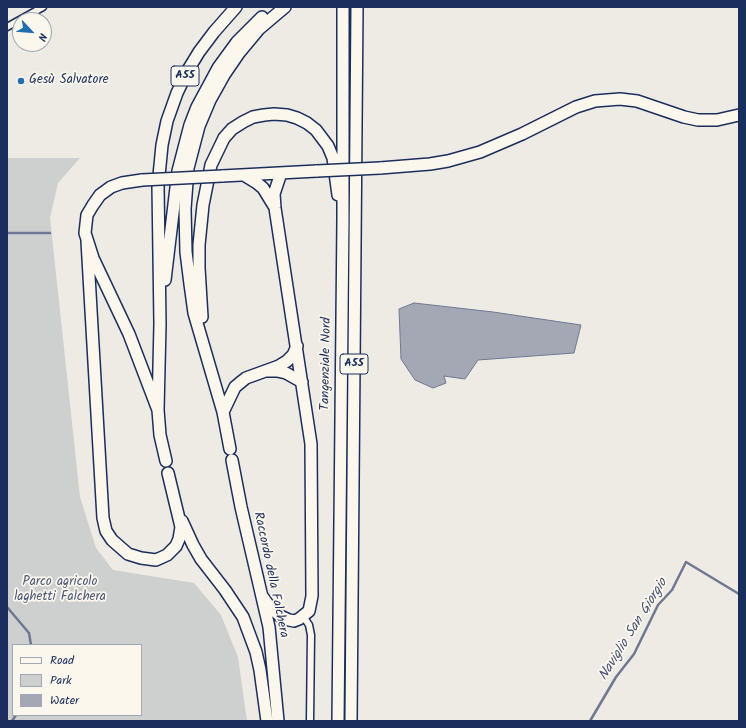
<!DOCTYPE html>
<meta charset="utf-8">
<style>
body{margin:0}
#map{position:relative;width:746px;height:728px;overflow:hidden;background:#eeebe4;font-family:Kalam,sans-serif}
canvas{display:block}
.frame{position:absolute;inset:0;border:8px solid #1b2f5e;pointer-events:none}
.legend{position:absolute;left:12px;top:644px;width:130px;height:72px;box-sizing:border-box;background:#fbf7ec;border:1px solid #a1a7b3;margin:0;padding:5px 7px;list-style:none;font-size:12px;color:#1b2f5e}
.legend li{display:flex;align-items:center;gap:8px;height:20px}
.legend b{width:20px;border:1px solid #a1a7b3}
.north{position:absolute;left:12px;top:12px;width:40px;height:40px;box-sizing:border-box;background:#fbf7ec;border:1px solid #a1a7b3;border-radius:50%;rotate:116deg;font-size:11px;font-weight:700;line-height:16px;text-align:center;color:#1b2f5e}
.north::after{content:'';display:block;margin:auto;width:14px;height:18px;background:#1f6fb2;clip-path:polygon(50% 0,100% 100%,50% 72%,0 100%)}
</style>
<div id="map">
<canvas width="746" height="728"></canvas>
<div class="frame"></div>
<ul class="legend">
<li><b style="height:5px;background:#fbf7ec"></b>Road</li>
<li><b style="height:11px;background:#cecfcf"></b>Park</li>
<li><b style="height:11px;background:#a3a8b4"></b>Water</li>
</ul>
<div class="north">N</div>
</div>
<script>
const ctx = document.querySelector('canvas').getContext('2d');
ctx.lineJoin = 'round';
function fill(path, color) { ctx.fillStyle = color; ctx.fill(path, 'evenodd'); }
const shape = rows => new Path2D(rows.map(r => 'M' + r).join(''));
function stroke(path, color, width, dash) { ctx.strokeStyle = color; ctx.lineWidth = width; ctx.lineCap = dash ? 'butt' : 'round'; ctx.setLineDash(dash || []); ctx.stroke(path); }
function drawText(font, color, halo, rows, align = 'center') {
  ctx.font = font + ' Kalam,sans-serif'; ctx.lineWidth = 3.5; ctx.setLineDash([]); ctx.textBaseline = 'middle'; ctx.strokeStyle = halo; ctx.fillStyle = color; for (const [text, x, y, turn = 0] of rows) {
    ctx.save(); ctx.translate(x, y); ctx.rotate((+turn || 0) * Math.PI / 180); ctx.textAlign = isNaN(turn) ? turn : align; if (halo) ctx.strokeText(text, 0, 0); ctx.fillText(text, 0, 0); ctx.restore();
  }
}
fill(shape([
 [7,158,80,158,58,183,50,218,80,497,96,548,113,570,194,583,221,615,238,657,247,721,7,721],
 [13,645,141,645,141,715,13,715]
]), '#cecfcf');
const water = shape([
 [414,303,493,312,581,325,574,353,478,360,465,379,444,376,446,383,433,388,415,380,401,359,399,309,414,303]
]);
fill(water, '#a3a8b4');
stroke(water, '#6d7892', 1);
stroke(shape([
 [7,233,50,233],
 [7,607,29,633,31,645],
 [12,721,16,715],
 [590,721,616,677,634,654,658,605,672,590,686,562,739,594]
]), '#6d7892', 2.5);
const street = shape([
 [7,27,43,7],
 [303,616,309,625,311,635,310,721]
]);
const highway = shape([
 [380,168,430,164,448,161,480,152,522,134,576,107,595,101,620,99,637,101,684,117,698,120,717,120,739,115],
 [244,175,257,183,263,188,274,206],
 [222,176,317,171],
 [142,180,122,183,111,187,100,195,93,205,87,215,85,233,93,258,129,334,158,410,160,435,166,461],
 [87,241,103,518,106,531,112,540,128,554,141,558,156,560,167,555,176,546,179,539,181,527,168,473],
 [165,280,178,171,190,125,197,107,218,68,237,42,262,17],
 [202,317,199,268,199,245,203,205,211,165,224,138,232,129,243,122,253,117,264,115,274,114,287,115,297,118,307,123,316,130,328,146,333,158,338,195],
 [268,371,277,371,286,373,302,382],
 [158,410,160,324,158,186,162,145,167,121,177,93,188,70,199,52,214,32,236,7],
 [223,412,235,387,241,382,246,378,279,366,287,361,293,355,297,346],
 [230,449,223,412,194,313,190,284,186,252,185,209,188,168,199,126,210,100,224,75,239,53,259,29,285,7],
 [232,460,241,507,269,627,278,721],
 [182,521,193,545,201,559,225,590,243,617,256,652,260,670,267,721],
 [262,596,269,606,280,616,289,620,294,621,299,619,309,611,312,596,311,444,275,208,274,194,281,173],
 [338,721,343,219,343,7],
 [351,721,357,7]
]);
stroke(street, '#1b2f5e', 9);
stroke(highway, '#1b2f5e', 14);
stroke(street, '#fbf7ec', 6);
stroke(highway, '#fbf7ec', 11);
const highwayBridge = shape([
 [317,171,380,168],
 [142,180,222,176]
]);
stroke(highwayBridge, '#1b2f5e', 14, []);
stroke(highwayBridge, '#fbf7ec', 11);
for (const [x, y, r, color] of [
 [21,81,4,"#1f6fb2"]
]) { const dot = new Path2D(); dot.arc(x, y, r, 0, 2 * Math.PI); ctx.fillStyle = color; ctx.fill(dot); stroke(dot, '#fbf7ec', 1.5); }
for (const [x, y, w] of [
 [185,76,28],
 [354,364,28]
]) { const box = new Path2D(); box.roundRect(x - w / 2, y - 10, w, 20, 3); ctx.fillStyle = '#fbf7ec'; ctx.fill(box); stroke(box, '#1b2f5e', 1); }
drawText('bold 12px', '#1b2f5e', null, [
 ["A55",185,76],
 ["A55",354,364]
]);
drawText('13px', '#1b2f5e', '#fbf7ec', [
 ["Gesù Salvatore",29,81]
], 'left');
drawText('13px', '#1b2f5e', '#fbf7ec', [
 ["Tangenziale Nord",327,364,-89],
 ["Raccordo della Falchera",270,575,78]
]);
drawText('13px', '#48577a', '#fbf7ec', [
 ["Parco agricolo",60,583],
 ["laghetti Falchera",60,598]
]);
drawText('italic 14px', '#445378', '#fbf7ec', [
 ["Naviglio San Giorgio",634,630,-58]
]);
</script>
